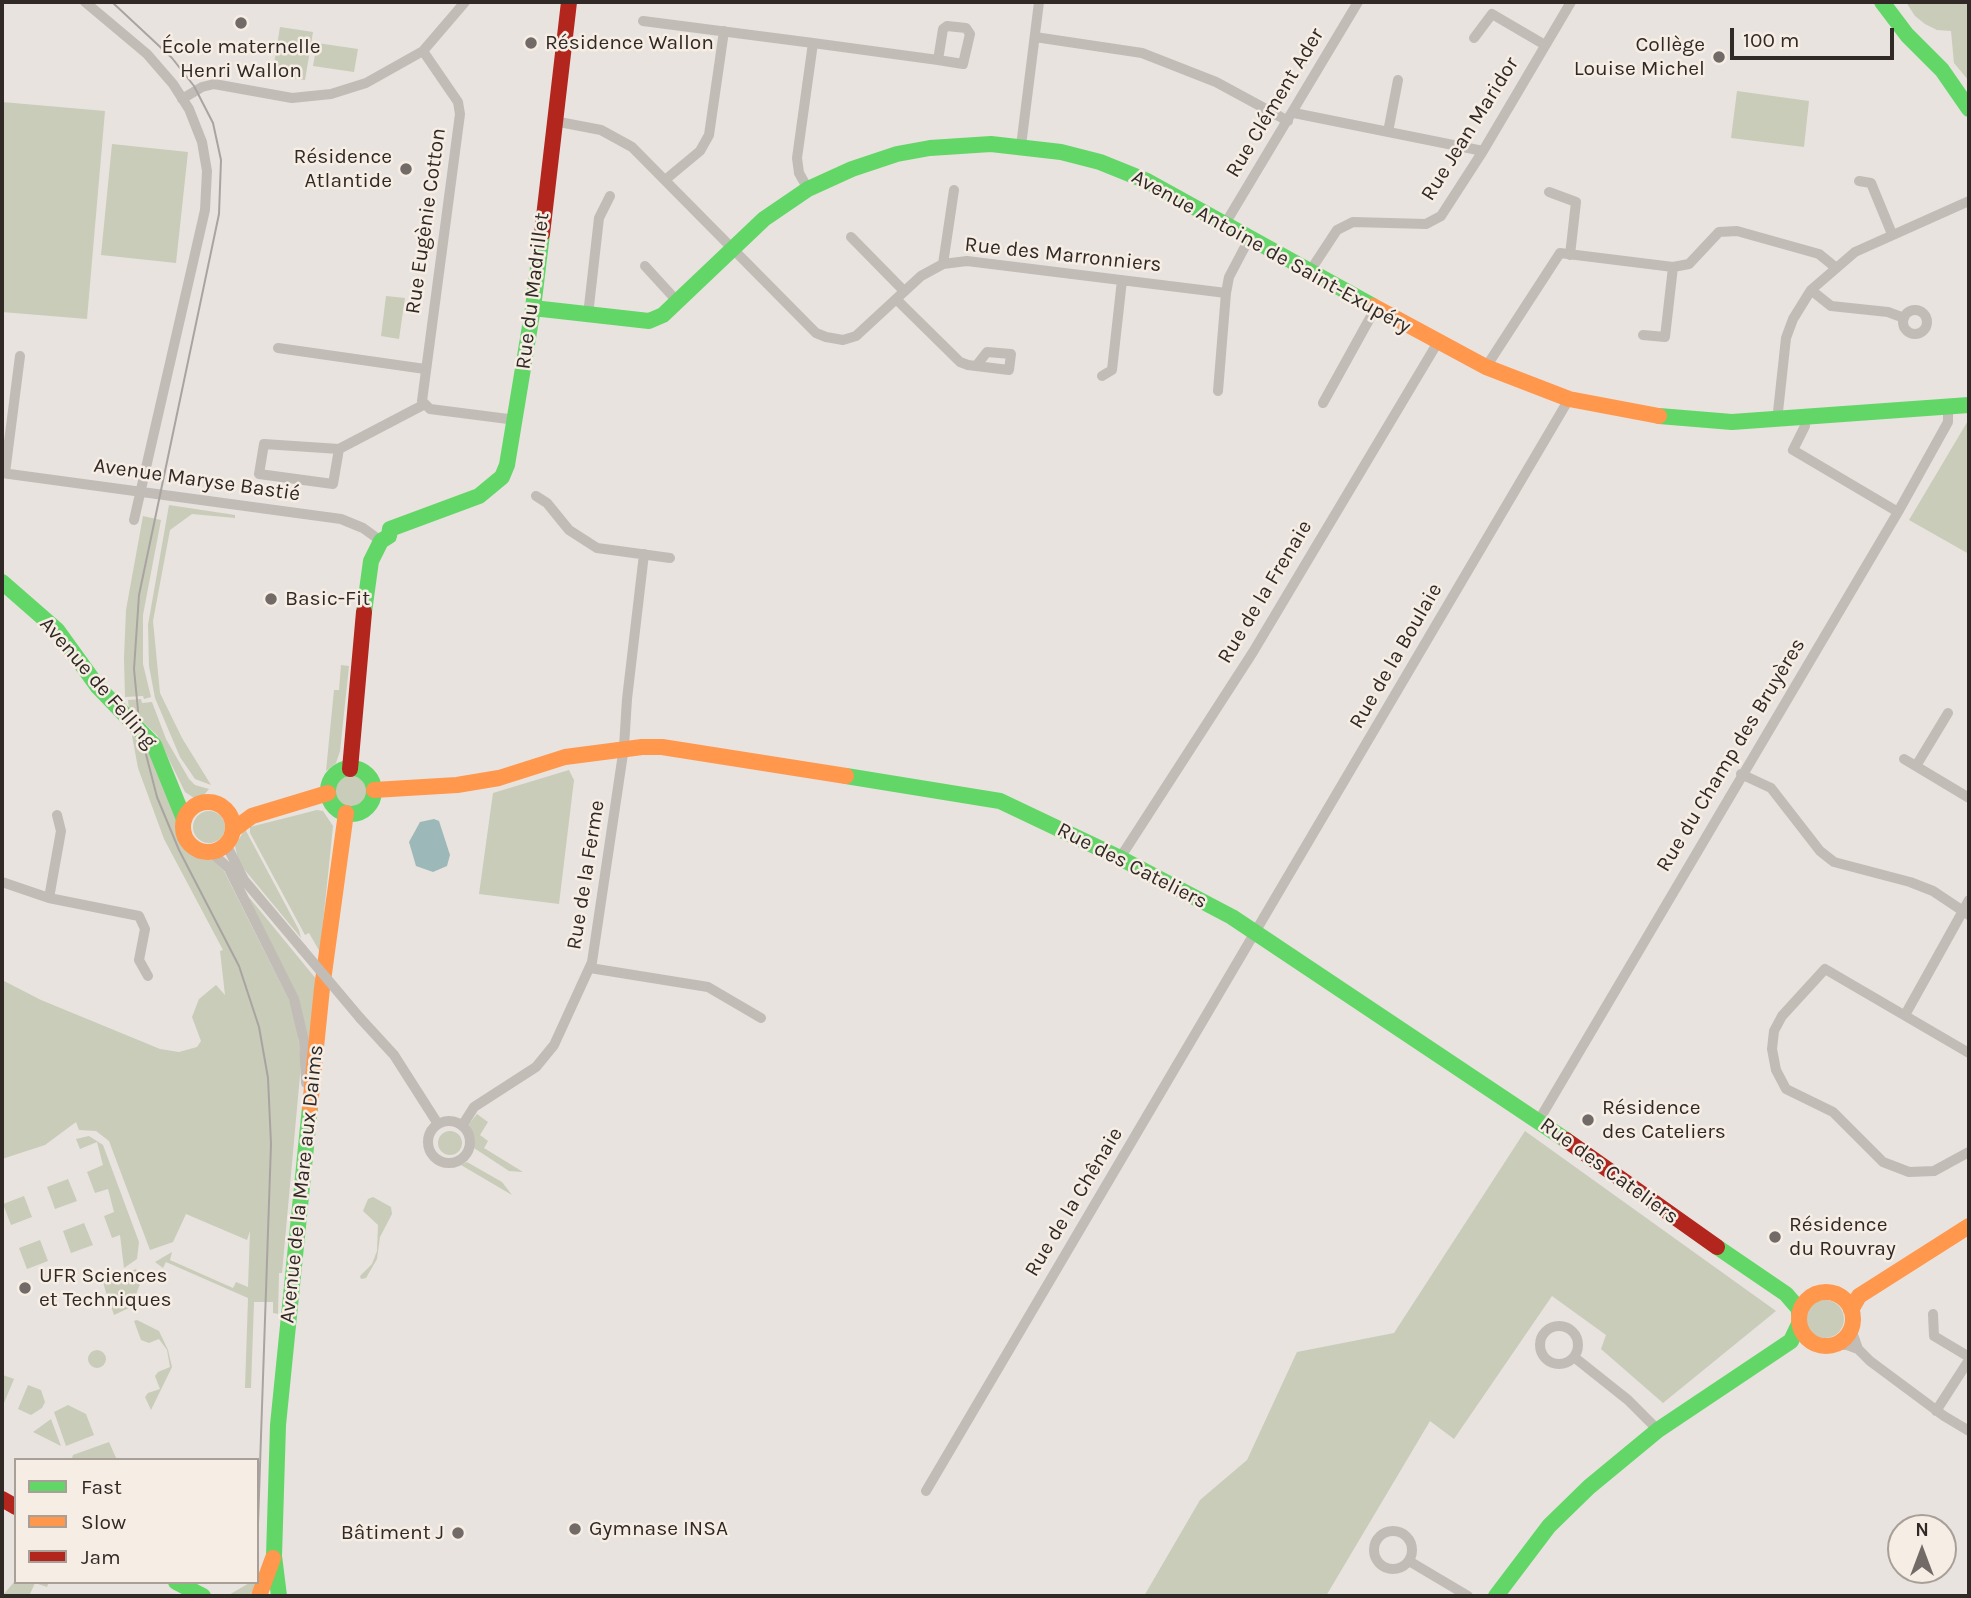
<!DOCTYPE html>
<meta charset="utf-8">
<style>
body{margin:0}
#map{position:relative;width:1971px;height:1598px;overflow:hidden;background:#e8e3de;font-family:Karla,sans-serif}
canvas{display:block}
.frame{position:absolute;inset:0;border:4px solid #312926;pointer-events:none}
.legend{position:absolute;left:14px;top:1458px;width:245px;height:126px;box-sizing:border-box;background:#f6ede4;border:2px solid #a79f98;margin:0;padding:9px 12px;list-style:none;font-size:21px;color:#312926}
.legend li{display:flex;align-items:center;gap:14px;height:35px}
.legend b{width:35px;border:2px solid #a79f98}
.north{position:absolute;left:1887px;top:1514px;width:70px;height:70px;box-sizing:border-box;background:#f6ede4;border:2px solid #a79f98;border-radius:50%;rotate:0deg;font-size:19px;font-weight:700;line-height:28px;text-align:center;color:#312926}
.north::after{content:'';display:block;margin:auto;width:24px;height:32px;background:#716a66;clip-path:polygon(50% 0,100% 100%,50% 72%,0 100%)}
.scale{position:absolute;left:1730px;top:28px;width:164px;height:32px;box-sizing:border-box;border:4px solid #312926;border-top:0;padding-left:9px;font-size:21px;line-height:24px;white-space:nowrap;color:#312926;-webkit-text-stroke:5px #f6ede4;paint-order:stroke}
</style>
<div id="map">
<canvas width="1971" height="1598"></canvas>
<div class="frame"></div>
<ul class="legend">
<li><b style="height:9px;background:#63d668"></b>Fast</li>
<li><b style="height:9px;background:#ff974d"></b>Slow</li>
<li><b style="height:9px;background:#b3261e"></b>Jam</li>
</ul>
<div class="north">N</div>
<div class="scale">100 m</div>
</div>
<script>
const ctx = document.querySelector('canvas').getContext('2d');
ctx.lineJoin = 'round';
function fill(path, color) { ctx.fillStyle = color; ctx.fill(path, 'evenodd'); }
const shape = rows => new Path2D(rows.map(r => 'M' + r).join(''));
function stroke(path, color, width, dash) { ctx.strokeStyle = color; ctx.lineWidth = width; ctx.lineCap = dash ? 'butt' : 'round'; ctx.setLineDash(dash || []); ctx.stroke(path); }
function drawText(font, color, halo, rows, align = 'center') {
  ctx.font = font + ' Karla,sans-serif'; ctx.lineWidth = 5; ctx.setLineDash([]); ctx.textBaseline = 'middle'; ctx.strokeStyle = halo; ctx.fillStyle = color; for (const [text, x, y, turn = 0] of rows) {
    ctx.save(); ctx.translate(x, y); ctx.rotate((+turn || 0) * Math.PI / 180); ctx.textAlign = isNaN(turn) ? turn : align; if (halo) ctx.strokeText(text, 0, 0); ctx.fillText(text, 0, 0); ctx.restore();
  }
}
fill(shape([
 [1906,2,1969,2,1969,81,1954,63,1951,31,1937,30,1925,24,1915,16],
 [280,27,313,32,305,80,272,76],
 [317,43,358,49,354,72,313,66],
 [1737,91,1809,101,1804,147,1731,138],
 [2,102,105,111,87,319,2,312],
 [112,144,188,152,176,263,101,255],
 [386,296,405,298,399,339,381,336],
 [1969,419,1969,554,1909,520],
 [169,505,235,515,235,518,192,514,170,530,153,621,160,693,182,738,211,785,195,779,180,757,155,698,149,666,148,625],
 [143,516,161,520,143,615,143,664,151,697,144,699,143,696,125,697,124,658,126,610],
 [341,665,349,666,340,751,336,763,326,771,334,690,339,690],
 [141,699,142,703,152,702,166,739,189,779,195,785,209,789,204,795,194,798,185,792,157,735,129,709,128,700],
 [131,730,153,757,177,819,181,841,193,854,213,860,224,871,296,1014,301,1064,282,1273,279,1273,278,1314,273,1313,273,1302,254,1302,251,1388,245,1388,248,1298,166,1262,163,1268,155,1262,172,1252,170,1260,233,1288,236,1282,248,1287,250,1231,247,1240,186,1214,173,1242,150,1250,109,1141,96,1131,79,1130,76,1122,45,1145,2,1159,2,980,41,1000,160,1049,179,1052,197,1047,201,1041,192,1017,199,999,216,985,225,995,220,951,223,950,164,839,138,768],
 [569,770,574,780,559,904,479,894,493,793],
 '335 792a16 16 0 1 1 32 0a16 16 0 1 1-32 0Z',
 [317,810,323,811,333,826,320,952,309,933,305,935,250,833,250,827],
 '193 827a16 16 0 1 1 32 0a16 16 0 1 1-32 0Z',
 [245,829,299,930,301,938,239,863,235,846],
 [248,896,317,980,309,1040],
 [477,1114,488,1122,480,1135,488,1141,484,1148,523,1172,509,1171,474,1148,469,1124],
 [1525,1131,1776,1311,1663,1403,1601,1349,1606,1335,1552,1296,1454,1439,1430,1421,1326,1596,1144,1596,1200,1500,1247,1460,1297,1352,1394,1333],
 '438 1143a12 12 0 1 1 24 0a12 12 0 1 1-24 0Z',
 [89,1136,103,1145,139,1242,137,1259,124,1268,120,1235,112,1238,104,1216,114,1212,108,1189,95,1193,87,1172,103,1165,97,1142,80,1149,76,1139],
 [467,1162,502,1182,512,1195,461,1165],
 [68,1179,77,1201,55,1209,47,1187],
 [24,1196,32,1217,11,1225,3,1204],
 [373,1197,391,1207,392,1214,380,1237,377,1259,366,1278,361,1279,360,1276,372,1264,377,1251,378,1225,363,1211,368,1199],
 [84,1223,93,1245,71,1253,63,1231],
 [40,1240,48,1261,27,1269,19,1248],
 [136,1269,142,1279,131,1307,114,1315,110,1303,112,1298,107,1296,103,1282],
 '1806 1319a19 19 0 1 1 38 0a19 19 0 1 1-38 0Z',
 [137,1320,159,1331,168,1350,172,1367,151,1410,145,1397,148,1393,160,1389,155,1376,158,1372,170,1367,167,1350,159,1339,149,1343,141,1340,134,1321],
 '88 1359a9 9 0 1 1 18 0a9 9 0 1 1-18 0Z',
 [3,1375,14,1379,4,1403,2,1401],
 [28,1385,41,1390,45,1402,42,1408,31,1415,18,1409],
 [68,1405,86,1414,94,1435,66,1446,54,1412],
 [51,1419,61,1446,33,1432],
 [109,1442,117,1460,72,1458,73,1455],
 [16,1580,16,1582,49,1582,47,1587,35,1583,29,1596,2,1596],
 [251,1582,257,1582,257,1587,250,1594,227,1596]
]), '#c9ccb9');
fill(shape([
 [434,819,439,821,450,855,447,866,433,872,416,866,409,842,420,822]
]), '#9cb8b8');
stroke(shape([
 [85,2,147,54,173,84,189,109,202,142,207,171,205,210,134,520],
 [643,21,813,43,938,60,963,64,970,34,966,28,947,26,943,29,938,60],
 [1035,37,1142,53,1216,82,1288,121],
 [1474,38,1492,14,1545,45],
 [423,51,458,102,460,114,422,401,430,409,516,420],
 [182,99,202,87,214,84,292,98,331,94,366,83,423,51,465,2],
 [1294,113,1483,151],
 [554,121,601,130,632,147,816,333,826,337,843,340,856,336,921,276,943,264,967,261,1226,293,1229,277,1249,239],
 [1388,132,1398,80],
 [1021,146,1039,2],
 [665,180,700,151,709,135,724,31],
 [1859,181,1871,183,1892,234],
 [808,189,799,173,797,158,813,43],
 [1549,192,1576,202,1570,255],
 [1225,224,1358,2],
 [851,237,904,291],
 [943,264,954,190],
 [645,266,677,301],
 [1310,271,1337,230,1353,222,1426,224,1441,216,1483,151,1571,2],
 [1811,290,1831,306,1888,312,1904,318],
 [896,299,960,362,968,365,976,366,1009,370,1011,354,987,352,976,366],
 '1903 322a12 12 0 1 1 24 0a12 12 0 1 1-24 0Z',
 [588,315,599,218,610,196],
 [1643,335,1665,337,1673,267],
 [278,348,425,369],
 [1486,367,1560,253,1673,267,1689,264,1719,232,1737,231,1819,254,1835,267],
 [1102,376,1112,370,1122,280],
 [1218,391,1226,293],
 [1323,403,1375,309],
 [1805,419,1805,426,1793,450,1898,512],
 [1777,421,1786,338,1793,319,1811,290,1855,252,1969,201],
 [339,449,333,484,259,474,264,444,339,449,425,404],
 [2,473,341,519,363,528,381,541],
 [5,473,20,356],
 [536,496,547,503,569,530,597,548,670,558],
 [1904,759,1969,798],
 [1916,766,1948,713],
 [1741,774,1771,788,1820,851,1834,862,1910,882,1933,891,1969,915],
 [226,844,244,880,302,949],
 [210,851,236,875],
 [1120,858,1253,652,1438,342],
 [230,871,294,999,304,1041,306,1083],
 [2,882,49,898,139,916,145,929,139,960,148,976],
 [49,898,61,831,57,815],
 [590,968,708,987,761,1018],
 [1905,1015,1969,900],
 [360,1018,394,1055,438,1124],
 [1969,1053,1825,969,1782,1016,1774,1031,1772,1049,1776,1070,1786,1089,1833,1112,1883,1162,1909,1172,1934,1171,1969,1152],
 [1539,1120,1898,512,1948,422,1948,407],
 '428 1142a21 21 0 1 1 42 0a21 21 0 1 1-42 0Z',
 [462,1126,474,1107,536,1067,554,1045,592,962,624,747,627,699,644,554],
 [1933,1314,1934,1336,1969,1357],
 '1540 1345a19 19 0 1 1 38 0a19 19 0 1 1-38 0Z',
 [1851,1329,1858,1349,1870,1361,1944,1416,1969,1431],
 [1832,1345,1847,1345,1858,1349],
 [1574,1357,1628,1400,1658,1430],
 [1936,1411,1969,1360],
 [926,1491,1569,399],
 '1374 1550a19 19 0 1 1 38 0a19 19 0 1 1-38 0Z',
 [1409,1561,1468,1596]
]), '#c2bcb7', 10);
stroke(shape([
 [1882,2,1907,35,1942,70,1969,109],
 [533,308,649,321,663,315,764,219,808,189,852,169,897,154,930,148,991,144,1061,152,1100,162,1147,181,1373,306],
 [1659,416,1732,422,1969,405],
 [2,582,57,630,98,687,154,745,184,819],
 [364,612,371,561,381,541,389,536,390,529,479,496,502,477,507,465,533,308,542,234],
 '328 791a23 23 0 1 1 46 0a23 23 0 1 1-46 0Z',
 [846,776,1000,801,1120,858,1232,917,1566,1140],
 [1717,1247,1786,1294,1799,1309,1799,1314],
 [176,1582,203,1596],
 [279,1596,274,1556,278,1425,310,1107],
 [1496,1596,1549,1526,1589,1487,1658,1430,1791,1341,1799,1324]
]), '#63d668', 16);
stroke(shape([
 [1373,306,1486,367,1569,399,1659,416],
 [374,790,457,785,499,778,565,757,642,747,662,747,846,776],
 '183 827a25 25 0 1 1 50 0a25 25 0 1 1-50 0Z',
 [233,830,252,816,328,793],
 [310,1107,322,988,346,813],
 '1799 1319a27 27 0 1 1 54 0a27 27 0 1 1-54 0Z',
 [1851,1310,1859,1296,1969,1226],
 [259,1596,273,1558]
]), '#ff974d', 16);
stroke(shape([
 [542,234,569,2],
 [350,769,364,612],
 [1566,1140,1717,1247],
 [2,1499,16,1507]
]), '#b3261e', 16);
stroke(shape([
 [112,2,172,58,194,86,213,123,221,160,219,214,139,595,134,669,140,731,157,797,179,850,239,966,259,1027,268,1078,271,1144,257,1553]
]), '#a9a4a1', 2);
stroke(shape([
 [302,949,360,1018]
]), '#c2bcb7', 10);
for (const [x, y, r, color] of [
 [241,23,7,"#716a66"],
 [531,43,7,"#716a66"],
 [1719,57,7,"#716a66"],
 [406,169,7,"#716a66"],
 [271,599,7,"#716a66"],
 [1588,1120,7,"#716a66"],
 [1775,1237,7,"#716a66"],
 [25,1288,7,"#716a66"],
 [575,1529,7,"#716a66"],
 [458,1533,7,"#716a66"]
]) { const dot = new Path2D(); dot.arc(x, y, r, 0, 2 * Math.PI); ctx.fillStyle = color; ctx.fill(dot); stroke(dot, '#f6ede4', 2.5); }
drawText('21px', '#312926', '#f6ede4', [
 ["Résidence Wallon",545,43],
 ["Collège",1705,45,"right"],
 ["Louise Michel",1705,69,"right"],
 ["École maternelle",241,47,"center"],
 ["Henri Wallon",241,71,"center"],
 ["Résidence",392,157,"right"],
 ["Atlantide",392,181,"right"],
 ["Basic-Fit",285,599],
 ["Résidence",1602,1108],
 ["des Cateliers",1602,1132],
 ["Résidence",1789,1225],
 ["du Rouvray",1789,1249],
 ["UFR Sciences",39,1276],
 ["et Techniques",39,1300],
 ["Gymnase INSA",589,1529],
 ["Bâtiment J",444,1533,"right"]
], 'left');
drawText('21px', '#312926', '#f6ede4', [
 ["Rue Clément Ader",1275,103,-59],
 ["Rue Jean Maridor",1470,129,-58],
 ["Rue Eugènie Cotton",426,221,-82],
 ["Avenue Antoine de Saint-Exupéry",1271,252,29],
 ["Rue des Marronniers",1063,255,6],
 ["Rue du Madrillet",533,291,-83],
 ["Avenue Maryse Bastié",197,480,8],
 ["Rue de la Frenaie",1265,592,-59],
 ["Rue de la Boulaie",1396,656,-60],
 ["Avenue de Felling",98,683,49],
 ["Rue du Champ des Bruyères",1731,755,-59],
 ["Rue des Cateliers",1132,866,27],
 ["Rue de la Ferme",586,875,-81],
 ["Rue des Cateliers",1609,1171,36],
 ["Avenue de la Mare aux Daims",302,1184,-84],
 ["Rue de la Chênaie",1074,1202,-59]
]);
</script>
